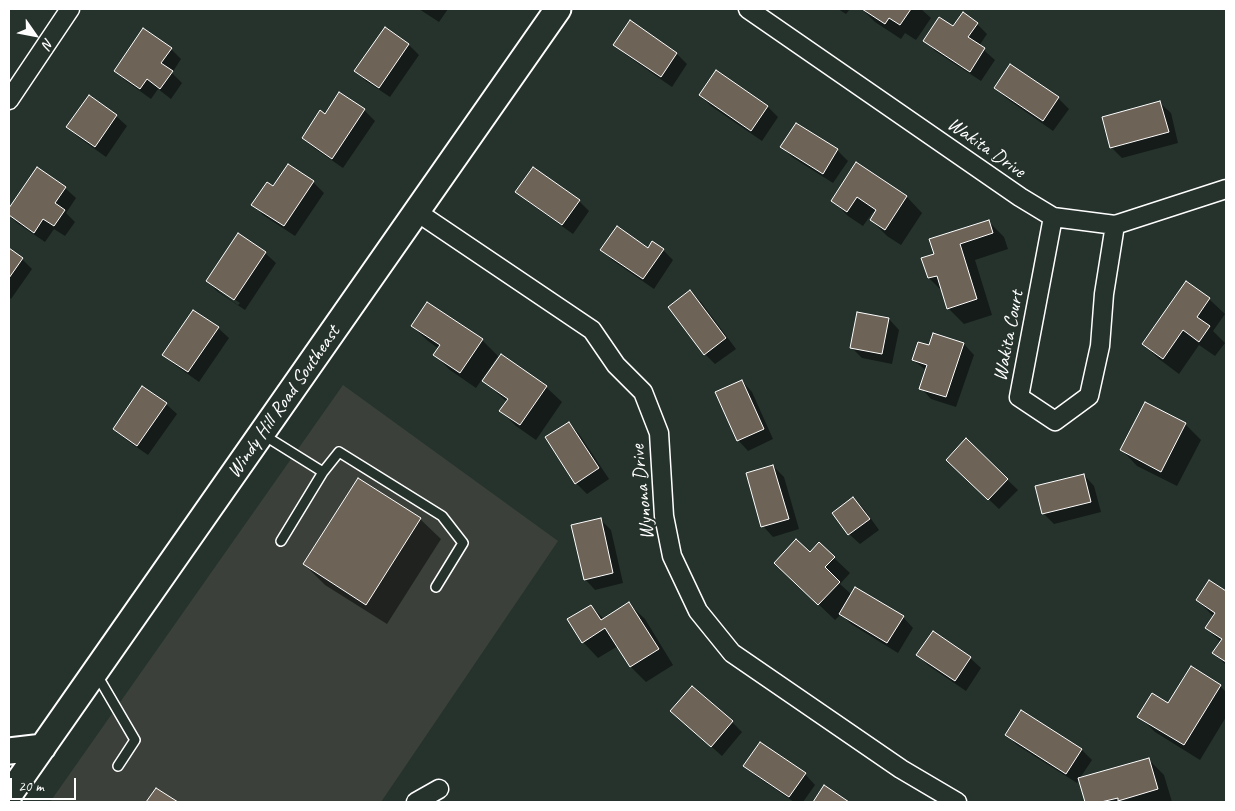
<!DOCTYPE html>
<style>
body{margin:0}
#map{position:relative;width:1235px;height:811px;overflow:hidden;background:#26332d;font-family:Caveat,sans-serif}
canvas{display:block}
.frame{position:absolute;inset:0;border:10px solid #fff;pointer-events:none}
.north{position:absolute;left:10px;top:10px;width:50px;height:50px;-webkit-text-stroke:4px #26332d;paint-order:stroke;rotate:123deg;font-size:14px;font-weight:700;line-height:20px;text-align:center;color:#fff}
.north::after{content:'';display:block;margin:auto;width:18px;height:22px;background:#fff;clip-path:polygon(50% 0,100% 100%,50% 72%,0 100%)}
.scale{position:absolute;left:10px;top:778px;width:66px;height:22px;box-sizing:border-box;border:2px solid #fff;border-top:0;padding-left:6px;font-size:15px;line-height:18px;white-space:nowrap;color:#fff;-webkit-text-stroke:4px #26332d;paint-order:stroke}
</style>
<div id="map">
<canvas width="1235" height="811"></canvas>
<div class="frame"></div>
<div class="north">N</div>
<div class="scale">20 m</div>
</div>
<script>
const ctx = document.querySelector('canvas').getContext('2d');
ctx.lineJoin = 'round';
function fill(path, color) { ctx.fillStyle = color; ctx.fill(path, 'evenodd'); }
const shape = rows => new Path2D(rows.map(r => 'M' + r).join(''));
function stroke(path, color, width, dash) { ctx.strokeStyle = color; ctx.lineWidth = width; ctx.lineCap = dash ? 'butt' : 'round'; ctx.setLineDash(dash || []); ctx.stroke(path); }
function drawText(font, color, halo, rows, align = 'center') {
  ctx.font = font + ' Caveat,sans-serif'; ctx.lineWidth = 4; ctx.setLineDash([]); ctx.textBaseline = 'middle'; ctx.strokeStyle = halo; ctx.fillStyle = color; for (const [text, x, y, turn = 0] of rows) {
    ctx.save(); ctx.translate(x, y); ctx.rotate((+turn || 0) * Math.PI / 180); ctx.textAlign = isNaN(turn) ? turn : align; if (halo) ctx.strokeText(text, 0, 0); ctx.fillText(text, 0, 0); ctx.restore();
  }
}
fill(shape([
 [343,385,558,541,381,802,50,802]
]), '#3b413a');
fill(shape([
 [419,9,448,9,439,22],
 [838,9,850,9,846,14],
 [862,9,921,9,931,18,916,40,905,33,901,39,875,22],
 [630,22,677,54,687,64,672,87,626,55,615,45],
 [977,24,987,34,979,46,995,60,981,81,935,51,925,40,954,28],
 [408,44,419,55,390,97,366,81,356,71],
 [171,49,181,59,172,73,182,83,171,99,158,89,151,99,126,81,115,71],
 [716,72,768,107,778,117,762,141,711,106,700,95],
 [995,88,1058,98,1069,109,1053,131,1006,98],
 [340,94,364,110,375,121,343,168,314,148,303,138,325,115],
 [1160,103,1171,113,1178,143,1122,158,1111,147],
 [116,116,127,126,106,157,78,137,68,127],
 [796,124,837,150,848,161,833,183,792,157,782,147],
 [857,164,907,197,922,213,901,245,887,236,871,220,876,213,873,212,863,226,848,216,833,201],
 [288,166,313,182,324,193,295,236,263,215,253,204,273,188],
 [37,168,65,188,76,198,66,213,75,222,65,236,54,229,45,242,17,223,9,215,9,210],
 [517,192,579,201,589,211,573,234,528,202],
 [988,221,1004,237,1008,249,975,260,992,315,964,324,948,308,943,292,929,278,923,259,935,255],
 [9,249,22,259,32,269,11,299,9,297],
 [648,249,663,250,673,260,654,289,612,260,602,250],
 [265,253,276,263,245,310,218,292,207,281],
 [218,288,240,303,238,305,218,291],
 [690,291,701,302,736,349,715,364,705,354],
 [1209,299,1225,314,1213,331,1225,343,1215,356,1199,345,1179,374,1159,359,1143,344],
 [889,319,899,330,892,364,862,358,851,347],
 [412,326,482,340,498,356,476,388,450,370,435,355,439,349,428,341],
 [218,328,229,338,199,382,175,365,164,355],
 [964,344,974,355,956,407,931,399,921,388,927,371,913,360,929,347],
 [484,381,546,387,562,402,536,440,516,426,501,411,507,402],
 [742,381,752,392,773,439,748,451,738,440],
 [166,404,177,414,148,455,125,439,114,429],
 [569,423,579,434,609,479,587,494,576,483,547,438],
 [1185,424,1201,440,1177,486,1137,466,1122,450],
 [966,440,1018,490,999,509,958,470],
 [773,466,784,477,799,529,773,537,763,526],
 [1084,475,1094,486,1101,512,1054,524,1043,513],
 [853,498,864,509,879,530,860,544,849,534],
 [420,519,441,539,387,624,325,585,304,564],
 [600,519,611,530,623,583,595,590,585,579],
 [810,554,834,558,850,573,840,584,852,595,903,617,913,628,898,653,851,624,841,614,835,620,791,578],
 [1209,582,1226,593,1226,665,1214,653,1221,642,1206,628,1214,617,1197,600],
 [629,604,645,619,673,665,646,682,631,667,618,646,598,658,583,642,591,606,604,619],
 [918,655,970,658,981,668,966,691,929,666],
 [1220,686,1226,692,1226,717,1200,760,1155,732,1139,716],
 [671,711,732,722,742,732,722,756],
 [1007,735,1082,750,1092,760,1080,778,1148,759,1164,775,1172,802,1086,802,1080,779,1077,783,1017,745],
 [745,766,805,774,815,785,803,802,794,802,756,776]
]), '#0007');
const building = shape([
 [862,9,911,9,900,25,889,18,885,24,862,9],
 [963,12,978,23,968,37,985,48,970,72,923,41,939,17,953,26,963,12],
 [630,20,677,53,661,77,613,45,630,20],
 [385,27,409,44,379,88,354,71,385,27],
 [143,28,172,48,161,63,173,71,160,89,147,79,140,89,114,71,143,28],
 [1010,64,1059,97,1043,121,994,88,1010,64],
 [716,70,768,106,751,131,699,95,716,70],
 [339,92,365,109,332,159,302,138,320,110,325,114,339,92],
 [89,95,117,115,95,147,66,127,89,95],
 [1160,101,1169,132,1110,148,1102,117,1160,101],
 [796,123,838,149,823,174,780,147,796,123],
 [856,162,907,196,885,230,870,220,876,210,857,197,847,212,831,201,856,162],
 [288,164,314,181,284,226,251,205,267,182,273,186,288,164],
 [37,167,66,187,55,203,65,210,54,226,43,219,34,233,9,215,9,208,37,167],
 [533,167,580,200,562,225,515,192,533,167],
 [989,220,993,233,960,244,977,299,947,309,937,276,928,278,921,258,934,254,929,239,989,220],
 [617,226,648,248,652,241,664,249,643,279,600,250,617,226],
 [238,233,266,252,234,300,206,281,238,233],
 [9,248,23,258,9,278,9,248],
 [1186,281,1210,298,1197,317,1210,326,1199,342,1183,330,1163,359,1142,344,1186,281],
 [690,290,726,338,704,355,668,307,690,290],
 [427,302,483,339,460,373,433,355,440,345,411,326,427,302],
 [193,310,219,327,188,372,162,355,193,310],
 [857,312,889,318,882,354,850,348,857,312],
 [933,333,964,343,946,397,919,389,927,365,912,360,918,342,929,345,933,333],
 [501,354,547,386,520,425,499,411,508,399,482,381,501,354],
 [742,380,764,429,737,441,715,392,742,380],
 [142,386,167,403,137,446,113,429,142,386],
 [1145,402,1186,423,1161,472,1120,450,1145,402],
 [569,422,599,468,575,484,545,437,569,422],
 [966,438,1008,479,988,500,946,460,966,438],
 [773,465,789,519,761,527,746,473,773,465],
 [1084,474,1091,502,1042,514,1035,486,1084,474],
 [358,478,421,518,366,605,303,564,358,478],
 [853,497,870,519,848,535,832,513,853,497],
 [601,518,613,573,584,580,571,525,601,518],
 [796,539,810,552,819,542,835,557,825,567,840,582,818,605,774,563,796,539],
 [1209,580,1226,591,1226,662,1212,653,1222,639,1205,628,1215,613,1196,600,1209,580],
 [855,587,904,616,887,643,839,614,855,587],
 [629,602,659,649,630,667,605,628,582,643,567,619,591,605,601,620,629,602],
 [933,631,971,657,955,681,916,655,933,631],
 [1191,666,1221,685,1184,745,1137,717,1152,693,1168,703,1191,666],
 [692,686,733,721,711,747,670,711,692,686],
 [1021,710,1082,749,1066,774,1005,735,1021,710],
 [760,742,806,773,789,797,743,766,760,742],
 [1149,758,1158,789,1118,801,1118,798,1101,802,1085,802,1078,778,1149,758],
 [824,785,849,802,813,802,824,785],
 [156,788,178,802,146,802,156,788]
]);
fill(building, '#6d6357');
stroke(building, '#fff', 1);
const lane = shape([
 [262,434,323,472,339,452,442,516,463,543,436,587],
 [281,541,323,472],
 [97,675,135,740,118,766]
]);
const street = shape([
 [748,9,1020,197,1053,217,1115,225,1226,189],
 [9,100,70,9],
 [417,212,592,330,616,365,643,392,659,433,664,516,672,556,698,611,732,653,901,769,957,802],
 [1053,217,1019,397,1055,421,1089,396,1100,346,1104,294,1115,225],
 [416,802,439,789]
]);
const secondary = shape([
 [9,751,43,747],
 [9,795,558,9]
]);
stroke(lane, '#fff', 12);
stroke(street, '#fff', 21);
stroke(secondary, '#fff', 29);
stroke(lane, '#26332d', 9);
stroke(street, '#26332d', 18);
stroke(secondary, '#26332d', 25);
drawText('20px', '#fff', '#26332d', [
 ["Wakita Drive",986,148,35],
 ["Wakita Court",1009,336,-79],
 ["Windy Hill Road Southeast",284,402,-55],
 ["Wynona Drive",643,492,-96]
]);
</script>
